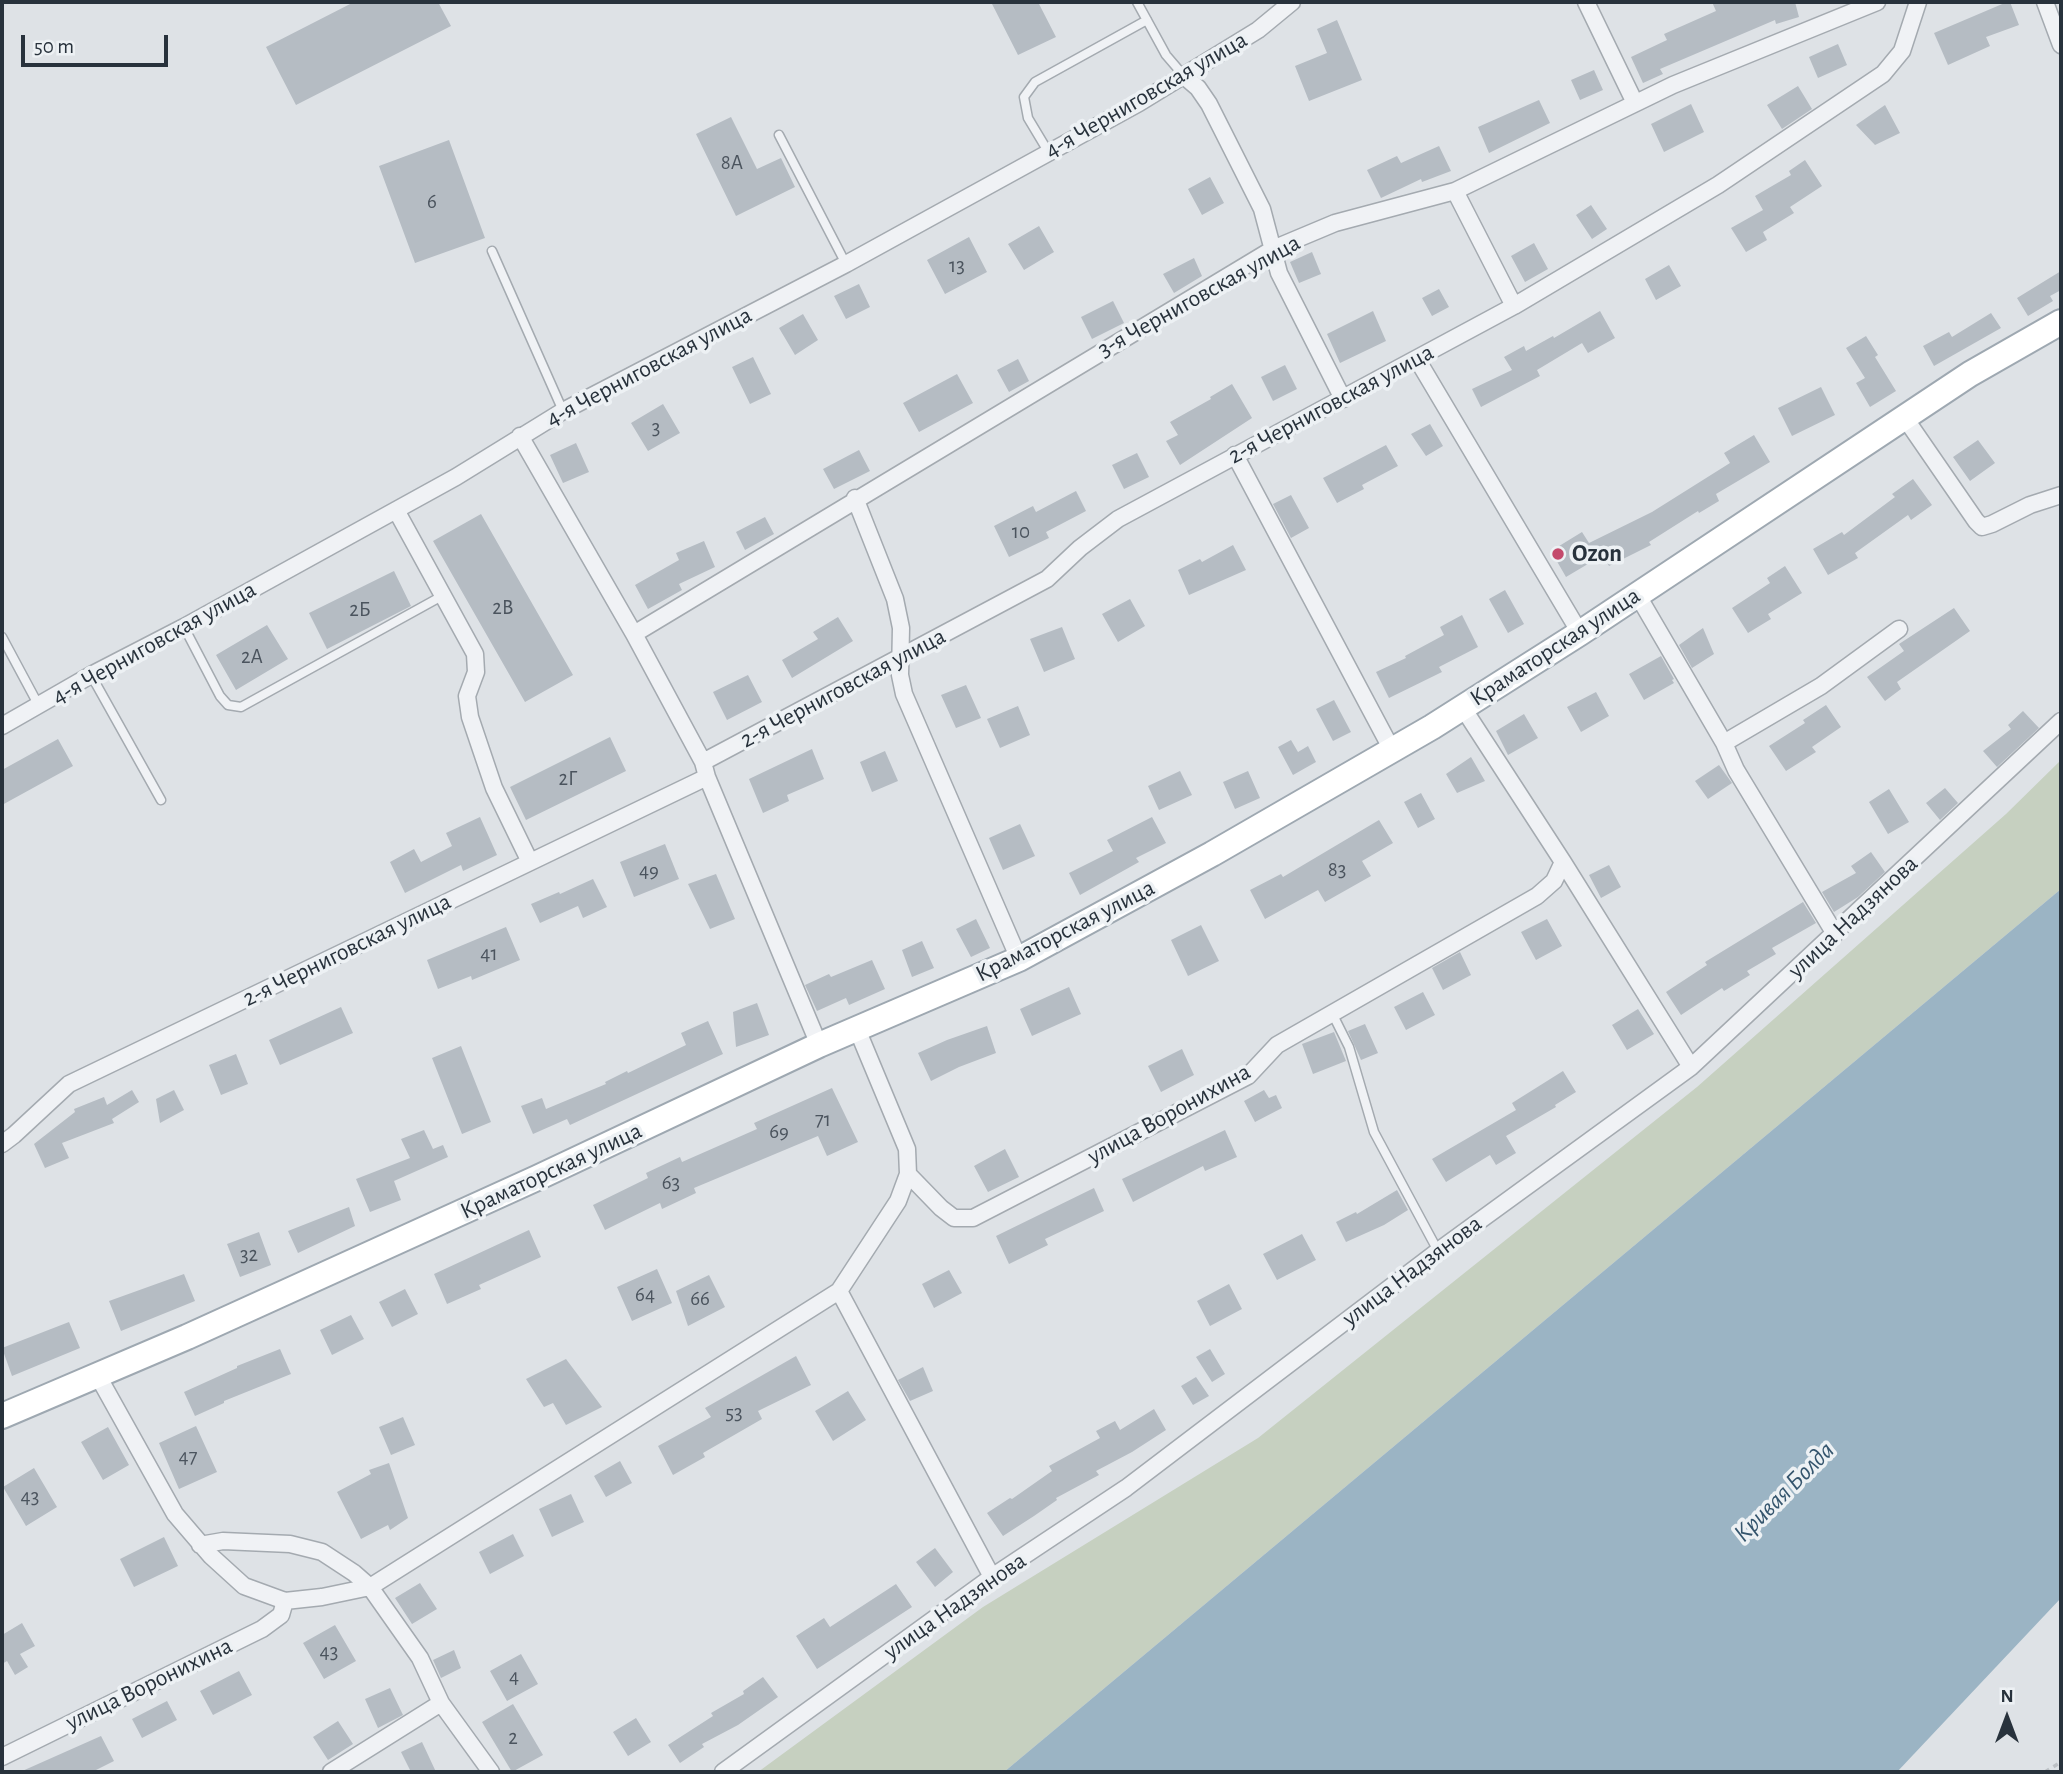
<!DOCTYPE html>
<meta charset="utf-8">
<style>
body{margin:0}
#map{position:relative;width:2063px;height:1774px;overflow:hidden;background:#dee2e6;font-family:"Alegreya Sans",sans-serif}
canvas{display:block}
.frame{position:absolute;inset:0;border:4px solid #28323c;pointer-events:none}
.north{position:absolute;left:1972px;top:1683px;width:70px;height:70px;-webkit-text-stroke:5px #edf1f4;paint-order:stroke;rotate:0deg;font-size:19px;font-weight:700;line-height:28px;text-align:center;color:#28323c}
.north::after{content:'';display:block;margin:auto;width:24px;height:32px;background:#28323c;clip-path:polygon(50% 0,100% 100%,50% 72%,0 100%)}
.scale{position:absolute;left:21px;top:35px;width:147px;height:32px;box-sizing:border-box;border:4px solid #28323c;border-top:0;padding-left:9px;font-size:21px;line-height:24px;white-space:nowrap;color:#28323c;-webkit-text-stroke:5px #edf1f4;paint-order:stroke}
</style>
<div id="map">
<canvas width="2063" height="1774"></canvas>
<div class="frame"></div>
<div class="north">N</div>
<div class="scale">50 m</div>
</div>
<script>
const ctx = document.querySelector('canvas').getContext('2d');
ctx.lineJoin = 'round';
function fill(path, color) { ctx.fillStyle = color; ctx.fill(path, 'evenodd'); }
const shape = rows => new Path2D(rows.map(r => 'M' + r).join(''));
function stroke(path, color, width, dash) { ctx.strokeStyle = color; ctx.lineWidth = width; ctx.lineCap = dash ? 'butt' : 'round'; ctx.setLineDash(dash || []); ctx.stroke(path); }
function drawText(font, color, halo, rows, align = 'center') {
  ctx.font = font + ' "Alegreya Sans",sans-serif'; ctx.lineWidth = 7; ctx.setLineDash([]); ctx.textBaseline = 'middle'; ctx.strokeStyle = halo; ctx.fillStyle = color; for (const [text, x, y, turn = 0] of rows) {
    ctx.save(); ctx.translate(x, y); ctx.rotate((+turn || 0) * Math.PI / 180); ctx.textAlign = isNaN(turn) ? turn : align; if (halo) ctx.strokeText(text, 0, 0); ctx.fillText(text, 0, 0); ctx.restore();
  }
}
fill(shape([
 [2061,760,2061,889,1004,1772,758,1772,983,1607,1258,1438,1697,1087,2006,814]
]), '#c6d0c0');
fill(shape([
 [2061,889,2061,1598,1897,1772,1004,1772]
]), '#9bb4c4');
fill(shape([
 [354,2,438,2,451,26,296,105,266,47],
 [991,2,1038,2,1056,37,1018,55],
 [1712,2,1795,2,1799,17,1776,24,1775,20,1660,69,1663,74,1643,83,1631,57,1667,40,1664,34,1716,11],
 [2007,2,2010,2,2019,25,1986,37,1990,46,1948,65,1934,33],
 [1337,20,1362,80,1309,101,1295,66,1327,53,1317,29],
 [1838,44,1847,65,1818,78,1809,57],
 [1594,70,1603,90,1580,100,1571,80],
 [1798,86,1812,109,1782,129,1767,105],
 [1539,100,1550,123,1489,153,1478,127],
 [1691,104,1704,132,1664,152,1651,124],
 [1885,105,1900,133,1875,145,1856,125],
 [731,117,757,169,781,158,795,187,736,216,696,134],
 [449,140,485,238,415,263,379,166],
 [1439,146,1451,171,1422,182,1421,179,1381,198,1367,170,1397,156,1401,163],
 [1805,160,1822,186,1790,207,1794,213,1763,232,1767,240,1746,252,1731,228,1763,210,1755,196,1791,175,1789,171],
 [1210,177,1224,203,1202,215,1188,189],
 [1591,205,1607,229,1592,239,1576,215],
 [1039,226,1054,252,1024,270,1008,244],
 [969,237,987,272,945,294,927,260],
 [1534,243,1548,269,1525,282,1511,256],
 [1312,252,1321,274,1299,283,1290,262],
 [1194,258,1202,276,1174,293,1163,274],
 [1669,265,1681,286,1656,300,1645,279],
 [2061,271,2061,290,2050,296,2053,301,2028,316,2017,298],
 [859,284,870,307,846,319,834,296],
 [1439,289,1449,307,1432,316,1422,298],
 [1113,301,1124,323,1092,339,1081,317],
 [1373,311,1386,341,1340,363,1327,334],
 [1600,311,1615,338,1588,353,1582,343,1537,370,1540,376,1481,407,1472,389,1512,370,1504,357,1524,346,1526,351,1553,336,1554,338],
 [1991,313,2001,328,1934,366,1923,346,1949,332,1952,337],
 [803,314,818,340,795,355,779,328],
 [1866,336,1878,355,1875,357,1896,391,1870,407,1856,383,1865,378,1846,348],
 [753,357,771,394,750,404,732,367],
 [1018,359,1029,381,1009,392,997,370],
 [1285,365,1297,389,1273,401,1261,377],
 [957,374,973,403,919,432,903,403],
 [1232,384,1252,418,1180,465,1166,441,1178,435,1170,422,1211,399,1210,397],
 [1821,387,1835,415,1792,436,1778,408],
 [663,404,680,433,648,451,631,423],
 [1430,424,1443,446,1426,456,1411,434],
 [1754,435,1770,462,1716,494,1719,501,1699,513,1698,511,1649,542,1651,545,1609,566,1603,555,1566,577,1551,551,1582,532,1589,543,1652,512,1730,463,1724,453],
 [1978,440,1995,463,1970,481,1953,457],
 [576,443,589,472,563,483,550,455],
 [1386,445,1398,466,1362,485,1364,489,1337,503,1323,478],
 [859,450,870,471,834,489,823,469],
 [1137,453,1149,477,1124,489,1112,465],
 [1913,479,1932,505,1911,520,1908,515,1855,553,1858,558,1828,575,1813,549,1842,532,1844,535,1895,497,1892,494],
 [1076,491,1086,511,1046,532,1049,538,1009,557,994,526,1033,506,1036,512],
 [1291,495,1309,528,1291,538,1273,504],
 [481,514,573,675,525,702,433,541],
 [765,517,774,534,745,550,736,532],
 [704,541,715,567,679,584,682,590,648,609,635,585,679,560,676,553],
 [1233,545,1246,570,1189,595,1178,570,1200,559,1202,562],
 [1785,566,1802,593,1768,614,1771,619,1748,633,1732,608,1770,583,1767,578],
 [394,571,411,606,327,649,309,613],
 [1505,590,1524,624,1508,633,1489,599],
 [1130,599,1145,626,1118,642,1102,614],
 [1954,608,1970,631,1897,682,1901,689,1885,701,1867,677,1904,651,1899,644],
 [1462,615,1478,647,1439,667,1442,672,1389,698,1376,672,1406,658,1405,656,1444,635,1440,627],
 [838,617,853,641,792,678,782,660,818,639,813,632],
 [267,625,288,659,236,690,216,655],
 [1062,627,1075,659,1044,672,1030,639],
 [1703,628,1714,654,1692,668,1679,645],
 [1661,656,1674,679,1672,680,1674,683,1644,700,1629,674],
 [748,675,762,702,727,720,713,692],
 [966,685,981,718,956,728,941,695],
 [1596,692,1609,716,1581,732,1567,707],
 [1334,700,1351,732,1333,741,1316,709],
 [1826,705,1841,727,1812,747,1816,752,1786,771,1769,746,1805,723,1803,720],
 [1018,706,1030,735,1000,748,987,719],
 [2023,711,2039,728,1997,767,1983,751,2011,729,2008,725],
 [1524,714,1538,738,1508,755,1496,731],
 [610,737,626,771,526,820,510,787],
 [58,739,73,766,2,805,2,770],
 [1291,740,1298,752,1308,746,1316,762,1293,775,1278,747],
 [812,749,824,779,787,795,789,801,763,813,749,779],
 [885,751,898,781,872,792,860,762],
 [1471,757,1485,781,1457,793,1446,774],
 [1719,765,1732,783,1708,799,1695,781],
 [1180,771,1192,795,1159,810,1148,786],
 [1248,771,1260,798,1235,809,1223,782],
 [1945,788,1958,803,1940,820,1926,803],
 [1889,789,1909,822,1888,834,1869,802],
 [1421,793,1435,819,1418,828,1404,802],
 [480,817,497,855,463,871,461,865,405,893,390,862,414,849,421,862,452,846,446,833],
 [1152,817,1166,843,1136,858,1139,862,1080,895,1069,873,1113,851,1107,840],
 [1379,820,1393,843,1362,861,1371,876,1325,902,1318,890,1265,919,1250,890,1281,874,1283,877],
 [1020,824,1035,856,1003,870,989,838],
 [665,844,679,879,634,897,620,862],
 [1871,852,1885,872,1858,897,1834,912,1822,892,1856,873,1851,866],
 [1609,865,1621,887,1601,898,1589,875],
 [716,874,735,919,710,929,688,884],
 [593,879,607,907,583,918,578,906,540,923,531,904,559,892,560,894],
 [1803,902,1816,923,1772,948,1776,954,1747,971,1750,975,1724,991,1722,988,1681,1015,1666,992,1707,965,1705,962],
 [976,919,990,948,971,957,956,929],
 [1547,919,1562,946,1536,960,1521,932],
 [1201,925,1219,961,1188,976,1171,940],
 [506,927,520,960,472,980,471,976,438,989,427,960],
 [922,941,934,968,912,977,902,950],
 [1460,952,1471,975,1443,990,1432,968],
 [872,960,885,989,849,1005,846,998,817,1011,805,985,829,974,831,977],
 [1069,987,1081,1014,1032,1036,1020,1009],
 [1423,992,1435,1015,1406,1030,1394,1007],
 [757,1003,769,1035,736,1047,733,1012],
 [341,1007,353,1033,280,1065,269,1040],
 [1638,1009,1654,1034,1627,1050,1612,1025],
 [708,1021,723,1054,570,1125,567,1119,533,1134,521,1106,542,1098,546,1109,606,1084,605,1082,627,1071,628,1073,686,1045,681,1033],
 [1365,1024,1378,1053,1361,1060,1348,1031],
 [987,1026,996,1053,959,1067,931,1081,918,1053,947,1040],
 [1334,1032,1346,1061,1313,1074,1302,1044],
 [461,1046,491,1122,462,1134,432,1058],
 [1182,1049,1194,1075,1161,1092,1148,1066],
 [236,1054,248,1084,221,1095,209,1065],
 [1563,1071,1576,1092,1555,1105,1556,1107,1506,1136,1516,1153,1496,1165,1490,1155,1446,1182,1432,1159,1516,1110,1512,1103],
 [832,1088,858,1142,827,1156,818,1136,694,1188,696,1193,662,1209,660,1203,605,1230,593,1205,648,1178,646,1173,680,1157,682,1162,757,1129,754,1123],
 [132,1090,139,1102,112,1119,114,1123,62,1143,69,1158,45,1168,34,1144,75,1112,74,1109,104,1097,107,1105],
 [174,1090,184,1110,160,1123,156,1099],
 [1264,1090,1269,1098,1276,1095,1282,1108,1255,1122,1244,1101],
 [424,1130,433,1149,443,1145,448,1157,394,1181,401,1200,370,1212,356,1179,410,1158,401,1139],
 [1225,1130,1237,1157,1205,1171,1203,1166,1133,1202,1122,1179],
 [1005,1149,1019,1177,988,1192,974,1166],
 [1094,1188,1104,1211,1045,1239,1048,1245,1009,1264,996,1236],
 [1397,1190,1408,1210,1384,1225,1346,1242,1336,1222,1356,1212,1357,1214],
 [349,1207,355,1226,298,1253,288,1231],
 [529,1230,541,1257,479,1285,481,1289,447,1304,434,1274],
 [259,1232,271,1265,240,1277,227,1244],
 [1302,1234,1316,1260,1277,1280,1263,1254],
 [657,1269,672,1303,632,1321,617,1287],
 [949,1270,962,1293,934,1308,922,1284],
 [184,1274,195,1301,121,1331,109,1301],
 [709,1275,725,1307,688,1326,676,1291],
 [1229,1284,1242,1309,1210,1326,1197,1301],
 [405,1289,418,1314,392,1327,379,1302],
 [351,1315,364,1339,332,1355,320,1330],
 [69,1322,80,1348,12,1376,2,1348],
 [280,1349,291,1374,224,1401,224,1403,195,1416,184,1392,237,1368,237,1366],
 [1210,1349,1225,1374,1212,1382,1196,1357],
 [796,1356,811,1385,758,1411,762,1419,703,1453,705,1457,673,1475,658,1446,711,1417,705,1408],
 [566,1359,602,1407,566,1425,553,1403,544,1407,526,1379],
 [923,1367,933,1391,910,1401,898,1380],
 [1196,1377,1209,1396,1193,1405,1181,1386],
 [848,1391,866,1420,833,1441,815,1411],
 [1154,1409,1166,1430,1132,1452,1096,1471,1099,1475,1056,1498,1057,1500,1034,1516,1003,1536,987,1513,1010,1498,1012,1499,1052,1471,1049,1466,1100,1438,1096,1431,1115,1421,1120,1430],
 [403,1417,415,1445,391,1455,379,1427],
 [196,1426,217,1472,179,1489,159,1443],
 [108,1427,129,1465,103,1480,81,1442],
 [620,1461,632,1483,606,1497,594,1476],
 [389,1463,408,1518,390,1530,388,1525,361,1539,337,1492,371,1474,369,1470],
 [34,1468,57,1507,26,1526,3,1487],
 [571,1494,584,1522,552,1537,539,1509],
 [513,1534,524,1556,490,1574,479,1552],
 [164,1537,178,1566,134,1587,120,1559],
 [935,1548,953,1572,935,1587,916,1562],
 [420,1583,437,1609,412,1624,395,1598],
 [896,1584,912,1607,817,1669,796,1636,824,1618,830,1627],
 [22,1623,35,1646,20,1654,28,1667,15,1675,7,1661,2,1664,2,1635],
 [335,1625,356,1661,324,1679,303,1643],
 [454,1650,461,1668,441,1678,433,1660],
 [521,1654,538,1684,507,1701,490,1671],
 [239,1671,252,1695,213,1715,200,1691],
 [763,1677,778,1697,738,1725,702,1744,704,1747,680,1763,668,1745,713,1716,711,1713,744,1694,743,1691],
 [390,1688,403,1715,378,1728,365,1699],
 [167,1701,177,1720,142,1738,132,1719],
 [513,1704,543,1755,512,1772,482,1722],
 [636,1718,651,1742,628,1756,613,1732],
 [338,1721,353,1744,328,1760,313,1737],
 [101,1736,114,1761,92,1772,20,1772],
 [422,1742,436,1772,411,1772,401,1752]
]), '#b5bcc3');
const service = shape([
 [1137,2,1166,55,1184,76],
 [779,135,846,264],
 [1049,153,1028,118,1024,97,1035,82,1147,20],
 [492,251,563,411],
 [184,627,220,696,228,705,241,707,442,596],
 [2,637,39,706],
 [91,675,161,800],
 [1332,1013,1349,1047,1374,1132,1438,1251]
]);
const minor = shape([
 [1586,2,1635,103],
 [2045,2,2061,45],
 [1184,76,1198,88,1209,104,1262,209,1279,273,1343,399],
 [1455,191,1514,306],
 [1417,359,1580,633],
 [1905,418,1976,521,1982,527,1992,524,2030,505,2061,495],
 [520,436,634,634,703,762,707,777,819,1045],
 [1235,455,1392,750],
 [855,498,895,599,901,628,900,675,904,694,1019,959],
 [396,510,475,654,476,672,467,696,470,717,494,788,530,862],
 [1637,594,1724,743,1736,770,1835,934],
 [634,634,1273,249,1335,223,1455,191,1673,85,1877,2],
 [1463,708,1563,862,1691,1067],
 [2,726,91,675,184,627,456,477,563,411,846,264,1139,103,1258,30,1292,2],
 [1724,743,1821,686,1899,629],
 [703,762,1047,579,1080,548,1118,519,1514,306,1718,185,1883,74,1902,51,1918,2],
 [857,1029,907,1149,908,1174,898,1201,839,1291,992,1577],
 [2,1144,14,1135,69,1084,707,777],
 [908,1174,941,1208,954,1218,973,1218,1248,1076,1277,1045,1537,896,1554,881,1563,862],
 [98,1376,175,1514,211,1556,244,1586,285,1601,322,1597,370,1587,839,1291],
 [200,1545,223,1541,290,1544,322,1552,354,1573,370,1587,420,1658,441,1703,491,1772],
 [2,1757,262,1629,281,1615,285,1601],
 [331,1772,441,1703],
 [723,1772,992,1577,1126,1488,1438,1251,1691,1067,2061,721]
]);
const primary = shape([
 [2,1416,187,1337,537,1178,819,1045,1019,959,1212,854,1432,727,1580,633,1970,374,2061,322]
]);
stroke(service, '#a4aab0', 11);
stroke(minor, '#a4aab0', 19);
stroke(primary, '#9ea8b1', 28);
stroke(shape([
 [2045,1772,2061,1762]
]), '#bcc0c5', 3.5, [5, 5]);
stroke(service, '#f0f2f5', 8);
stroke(minor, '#f0f2f5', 16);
stroke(primary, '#fff', 24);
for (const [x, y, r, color] of [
 [1558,554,7,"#c44a6c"]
]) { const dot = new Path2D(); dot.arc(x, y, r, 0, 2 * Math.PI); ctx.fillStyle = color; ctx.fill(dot); stroke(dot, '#edf1f4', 2.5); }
drawText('21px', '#4b545e', null, [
 ["8А",732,163],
 ["6",432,202],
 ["13",957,266],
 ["3",656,428],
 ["10",1021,532],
 ["2В",503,608],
 ["2Б",360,610],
 ["2А",252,657],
 ["2Г",568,779],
 ["83",1337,870],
 ["49",649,871],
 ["41",489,954],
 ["71",823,1120],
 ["69",779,1132],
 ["63",671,1183],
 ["32",249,1255],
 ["64",645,1295],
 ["66",700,1299],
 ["53",734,1413],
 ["47",188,1457],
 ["43",30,1497],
 ["43",329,1652],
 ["4",514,1677],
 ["2",513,1738]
]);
drawText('24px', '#28323c', '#edf1f4', [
 ["4-я Черниговская улица",1146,95,-30],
 ["3-я Черниговская улица",1199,296,-29],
 ["4-я Черниговская улица",649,367,-28],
 ["2-я Черниговская улица",1331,404,-28],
 ["4-я Черниговская улица",154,643,-29],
 ["Краматорская улица",1555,647,-33],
 ["2-я Черниговская улица",843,688,-28],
 ["улица Надзянова",1853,917,-43],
 ["Краматорская улица",1065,931,-27],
 ["2-я Черниговская улица",347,950,-26],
 ["улица Воронихина",1169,1114,-29],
 ["Краматорская улица",551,1171,-25],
 ["улица Надзянова",1412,1271,-37],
 ["улица Надзянова",955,1606,-35],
 ["улица Воронихина",149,1684,-26]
]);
drawText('bold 24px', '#28323c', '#edf1f4', [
 ["Ozon",1572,554]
], 'left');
drawText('italic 26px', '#35556d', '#edf1f4', [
 ["Кривая Болда",1784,1492,-45]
]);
</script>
